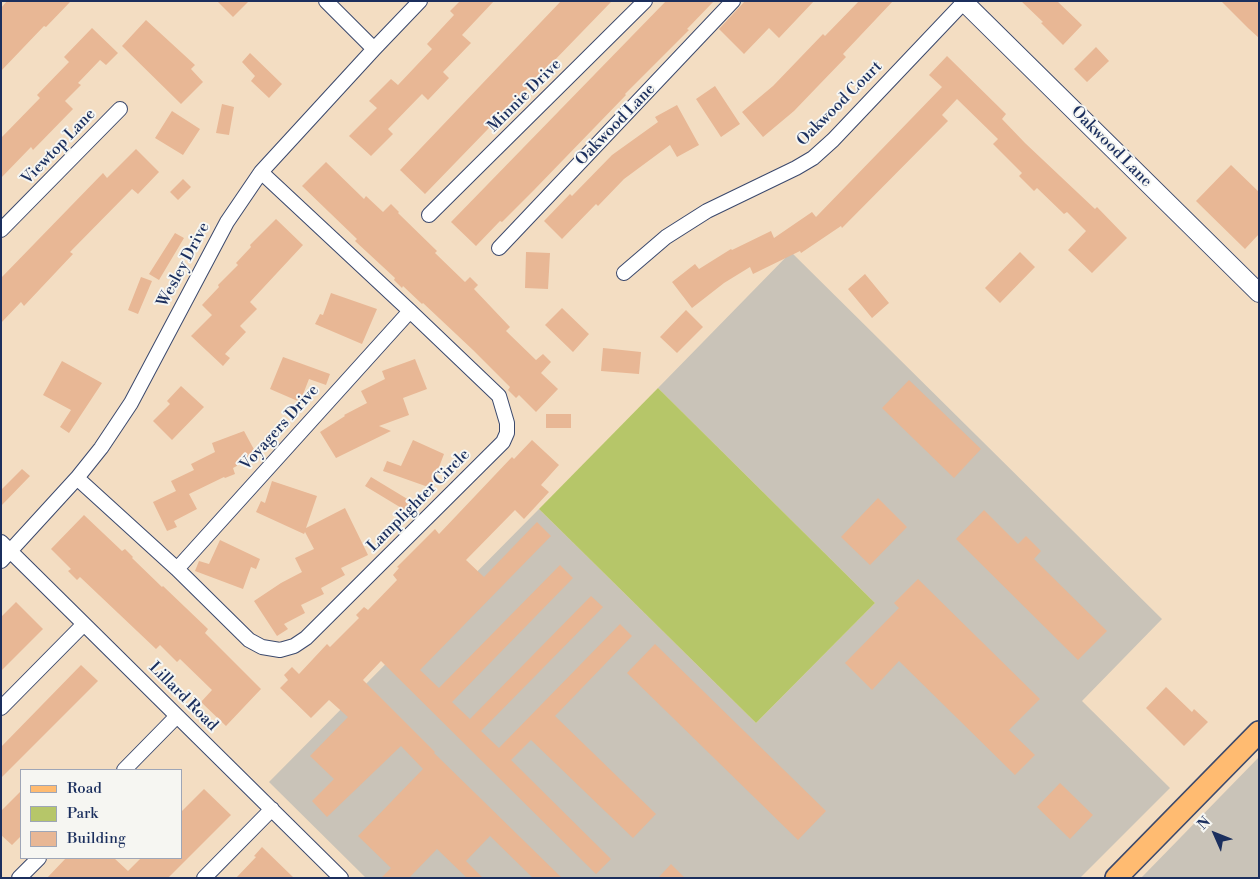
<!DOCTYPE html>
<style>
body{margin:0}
#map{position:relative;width:1260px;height:879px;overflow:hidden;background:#f3ddc2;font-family:"Libre Bodoni",serif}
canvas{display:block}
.frame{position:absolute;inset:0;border:2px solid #1b2f5e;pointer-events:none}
.legend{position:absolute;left:20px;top:769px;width:162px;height:90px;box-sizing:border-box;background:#f6f6f2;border:1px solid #9ea6b7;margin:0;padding:6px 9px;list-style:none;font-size:15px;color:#1b2f5e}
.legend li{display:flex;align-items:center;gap:10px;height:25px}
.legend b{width:25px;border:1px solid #9ea6b7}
.north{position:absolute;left:1190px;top:809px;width:50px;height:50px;-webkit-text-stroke:4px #f6f6f2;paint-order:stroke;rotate:314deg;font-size:14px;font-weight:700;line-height:20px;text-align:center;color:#1b2f5e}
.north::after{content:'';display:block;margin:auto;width:18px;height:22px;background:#1b2f5e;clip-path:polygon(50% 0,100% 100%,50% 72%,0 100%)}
</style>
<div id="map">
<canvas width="1260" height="879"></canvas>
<div class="frame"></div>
<ul class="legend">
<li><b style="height:6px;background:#ffbb71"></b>Road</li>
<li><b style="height:14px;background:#b6c669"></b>Park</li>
<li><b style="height:14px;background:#e8b795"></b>Building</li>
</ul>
<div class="north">N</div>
</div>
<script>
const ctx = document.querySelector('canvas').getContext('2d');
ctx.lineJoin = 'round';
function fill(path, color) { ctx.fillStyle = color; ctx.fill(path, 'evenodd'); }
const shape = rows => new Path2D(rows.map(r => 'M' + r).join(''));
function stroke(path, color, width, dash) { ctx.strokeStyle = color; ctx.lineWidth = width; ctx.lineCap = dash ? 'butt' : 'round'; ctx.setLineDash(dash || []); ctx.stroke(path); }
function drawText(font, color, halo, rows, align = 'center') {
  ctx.font = font + ' "Libre Bodoni",serif'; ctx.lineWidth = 4; ctx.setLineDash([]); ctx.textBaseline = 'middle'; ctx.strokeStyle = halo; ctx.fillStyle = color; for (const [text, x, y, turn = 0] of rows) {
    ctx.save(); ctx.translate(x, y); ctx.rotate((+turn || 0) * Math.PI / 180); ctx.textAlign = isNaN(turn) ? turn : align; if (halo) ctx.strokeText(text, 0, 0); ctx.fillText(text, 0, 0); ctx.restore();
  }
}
fill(shape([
 [791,252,1162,619,1082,701,1170,788,1080,878,366,878,269,782,539,509,756,723,875,603,658,388],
 [1259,757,1259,878,1141,878]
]), '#c9c3b8');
fill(shape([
 [658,388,875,603,756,723,539,509]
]), '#b6c669');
fill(shape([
 [7,1,71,1,46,27,44,26,1,71,1,8],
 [217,1,249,1,233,17],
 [460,1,494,1,462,35,471,43,443,72,449,78,428,100,422,94,388,129,393,134,371,156,349,136,377,108,369,101,391,79,398,85,432,49,427,44,454,15,450,11],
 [561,1,612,1,425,194,400,170],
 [666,1,714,1,687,29,689,30,625,94,626,95,534,190,502,222,500,221,476,246,451,222],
 [745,1,814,1,779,38,769,28,744,54,719,29],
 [859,1,893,1,843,54,846,57,818,86,794,111,763,137,742,112,773,86,823,34,825,36],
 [1021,1,1057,1,1082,25,1063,45,1041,23,1043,22],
 [1221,1,1259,1,1259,38,1248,28],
 [146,20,195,65,191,69,203,82,181,104,122,46],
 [92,28,118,53,106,65,100,60,78,83,81,85,65,101,73,109,33,150,31,147,1,178,1,138,40,98,37,95,69,62,64,57],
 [1096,47,1109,61,1087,82,1074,69],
 [250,53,282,84,269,98,251,81,255,76,242,62],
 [947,56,1006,114,1002,119,1025,143,1095,209,1097,207,1127,238,1092,273,1068,250,1086,231,1067,212,1064,214,1037,188,1034,191,1019,176,1022,173,993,144,998,139,957,99,942,115,948,121,842,228,841,226,801,253,800,251,753,274,750,267,724,283,692,308,672,282,695,264,699,269,731,249,732,250,771,231,774,238,812,212,816,217,942,87,929,75],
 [715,86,740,124,721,137,696,99],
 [222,104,234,107,229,135,216,133],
 [677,105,699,145,677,157,670,145,624,179,598,206,596,204,562,239,544,221,570,194,572,196,612,155,658,122,655,117],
 [172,111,200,129,183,155,155,138],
 [136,149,159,172,138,194,132,189,70,252,73,254,24,306,21,302,1,323,1,278,103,173,107,178],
 [326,162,364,199,366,196,383,212,391,204,399,212,398,213,437,251,435,253,465,282,470,277,478,285,474,289,510,327,506,331,536,360,543,354,551,362,541,373,558,389,536,412,519,395,516,398,508,390,510,387,473,350,423,303,422,304,403,286,402,288,394,280,395,278,355,241,357,239,302,186],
 [1231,165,1259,192,1259,234,1245,249,1196,201],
 [183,179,191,187,178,200,170,192],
 [276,219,303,245,250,302,257,309,240,326,246,332,225,354,230,358,223,366,191,336,212,315,202,305,219,287,218,285,238,265,236,263,251,247,250,245],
 [175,233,184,238,159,280,149,274],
 [526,252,550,253,548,289,525,288],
 [1020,252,1035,267,1000,303,985,288],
 [865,274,889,303,872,318,848,289],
 [141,277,152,281,138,314,128,310],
 [331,293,377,309,362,344,315,324,320,314,323,315],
 [562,308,589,334,573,352,545,325],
 [686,310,703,327,677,353,660,337],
 [603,348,641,352,639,374,601,371],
 [283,357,330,374,326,385,309,379,300,402,270,389],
 [415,359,427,389,403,398,409,415,379,426,391,431,336,458,320,432,345,416,344,415,367,403,361,391,385,379,382,371],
 [62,361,102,383,69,433,60,427,71,410,43,395],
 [909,380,981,449,954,478,882,408],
 [181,386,204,407,172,440,153,421,170,404,167,401],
 [546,414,571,414,571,428,546,428],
 [244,431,257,455,233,468,235,474,225,478,224,477,189,494,197,509,174,521,177,527,167,531,153,502,176,491,171,481,194,470,191,464,215,452,212,443],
 [413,440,444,454,431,488,383,471,387,461,401,466],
 [532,440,559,465,541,485,549,492,524,519,515,510,466,560,484,577,537,522,551,536,420,670,439,688,560,565,573,578,452,702,470,719,591,596,603,607,481,731,499,748,620,624,632,636,555,716,656,814,633,838,531,740,511,760,611,859,596,874,381,661,363,680,435,752,434,753,562,878,533,878,490,836,466,861,483,878,467,878,437,849,409,878,381,878,391,868,358,836,423,769,401,746,327,817,312,801,334,779,310,756,348,717,329,700,311,718,280,688,288,680,284,675,292,667,299,674,327,644,330,647,359,618,356,615,364,607,368,610,397,580,393,575,399,568,397,567,435,529,439,534,512,457,514,459],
 [22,469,30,476,1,506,1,490],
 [371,477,414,503,408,512,365,486],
 [272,481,317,496,306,528,345,508,368,555,341,568,345,575,321,588,324,594,301,605,305,613,284,624,288,629,277,636,254,601,281,583,302,572,295,558,314,549,305,532,304,534,256,512,261,501,265,503],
 [878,498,907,527,870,565,841,537],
 [984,510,1018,544,1026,536,1041,551,1034,559,1107,631,1078,660,956,539],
 [84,515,122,551,125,549,133,557,132,558,162,587,163,586,208,629,205,633,261,689,226,726,201,702,212,690,180,659,177,662,160,645,156,649,80,577,77,580,68,571,71,569,51,549],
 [220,540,260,559,256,569,251,567,243,589,195,571,199,561,209,564],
 [918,579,1040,699,1009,730,1035,755,1015,775,899,661,872,690,845,663,899,608,894,603],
 [16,602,43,629,1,671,1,617],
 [655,644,826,811,798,840,627,673],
 [81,665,98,681,1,778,1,747],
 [1166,687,1192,712,1194,709,1208,722,1184,746,1146,708],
 [1060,783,1093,815,1070,839,1037,807],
 [204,789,231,815,168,878,47,878,66,858,114,858,128,871,141,858,181,858,181,812],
 [21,791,21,836,12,845,1,835,1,811],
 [262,847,294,878,236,878,256,857,254,856],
 [671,864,685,878,658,878]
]), '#e8b795');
const minor = shape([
 [326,1,374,49],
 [429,215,645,1],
 [1,230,120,109],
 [499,248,733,1],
 [624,273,666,237,707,211,796,168,813,158,833,140,964,2],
 [77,478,177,569,249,640,262,647,280,650,294,646,306,638,503,442,507,433,507,423,499,396,410,311,261,172],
 [1,542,341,878],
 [1,561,77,478,101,448,131,403,227,222,261,172,374,49,420,1],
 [177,569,410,311],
 [1,708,84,624],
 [124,770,177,716],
 [19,878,39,858],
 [204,878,272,809]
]);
const tertiary = shape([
 [963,1,1259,293]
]);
const primary = shape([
 [1116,878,1259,732]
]);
stroke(minor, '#3b496d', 16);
stroke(tertiary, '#3b496d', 20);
stroke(primary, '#3b496d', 24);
stroke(minor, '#fff', 14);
stroke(tertiary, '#fff', 18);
stroke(primary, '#ffbb71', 21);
drawText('16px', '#1b2f5e', '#f6f6f2', [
 ["Minnie Drive",525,96,-45],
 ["Oakwood Court",840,104,-45],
 ["Oakwood Lane",616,125,-46],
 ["Viewtop Lane",59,147,-46],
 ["Oakwood Lane",1111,147,45],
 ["Wesley Drive",184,265,-62],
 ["Voyagers Drive",280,428,-48],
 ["Lamplighter Circle",419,501,-45],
 ["Lillard Road",183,697,45]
]);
</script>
